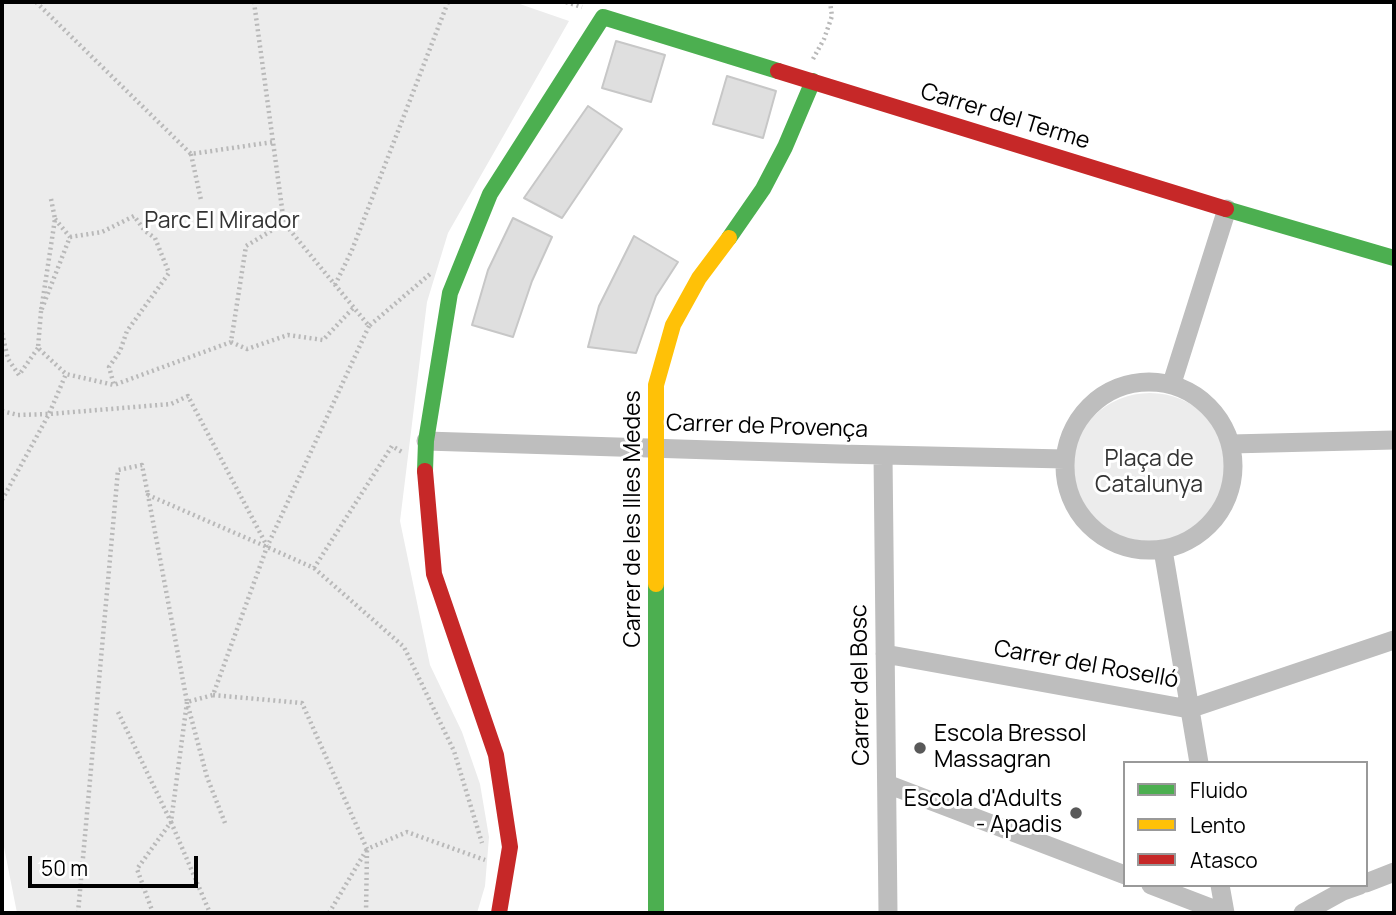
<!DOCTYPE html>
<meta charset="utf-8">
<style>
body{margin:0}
#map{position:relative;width:1396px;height:915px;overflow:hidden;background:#fff;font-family:Manrope,sans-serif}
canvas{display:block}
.frame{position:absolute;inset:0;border:4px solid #000;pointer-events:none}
.legend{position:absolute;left:1123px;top:761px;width:245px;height:126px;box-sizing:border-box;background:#fff;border:2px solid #999;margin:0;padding:9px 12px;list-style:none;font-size:21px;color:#000}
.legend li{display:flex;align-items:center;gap:14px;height:35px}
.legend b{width:35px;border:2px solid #999}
.scale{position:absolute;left:28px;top:856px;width:170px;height:32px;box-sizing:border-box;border:4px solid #000;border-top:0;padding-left:9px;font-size:21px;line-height:24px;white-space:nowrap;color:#000;-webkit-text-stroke:5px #fff;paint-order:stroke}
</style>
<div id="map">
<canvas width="1396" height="915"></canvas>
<div class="frame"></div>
<ul class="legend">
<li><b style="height:9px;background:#4caf50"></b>Fluido</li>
<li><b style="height:9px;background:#ffc107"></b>Lento</li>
<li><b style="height:9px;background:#c62828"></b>Atasco</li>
</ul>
<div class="scale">50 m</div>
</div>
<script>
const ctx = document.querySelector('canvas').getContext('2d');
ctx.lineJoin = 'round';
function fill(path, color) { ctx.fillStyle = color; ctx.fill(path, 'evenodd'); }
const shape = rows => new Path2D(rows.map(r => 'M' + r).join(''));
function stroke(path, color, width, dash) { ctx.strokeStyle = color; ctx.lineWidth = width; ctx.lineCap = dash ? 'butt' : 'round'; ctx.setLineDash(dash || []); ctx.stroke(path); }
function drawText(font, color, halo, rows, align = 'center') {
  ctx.font = font + ' Manrope,sans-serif'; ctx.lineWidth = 6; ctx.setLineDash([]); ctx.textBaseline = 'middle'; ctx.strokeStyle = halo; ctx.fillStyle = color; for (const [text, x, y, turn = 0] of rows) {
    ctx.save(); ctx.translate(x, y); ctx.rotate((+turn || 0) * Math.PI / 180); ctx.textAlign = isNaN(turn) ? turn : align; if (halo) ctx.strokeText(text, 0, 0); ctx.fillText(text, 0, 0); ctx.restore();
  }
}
fill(shape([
 [2,2,514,2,569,21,448,233,427,302,400,521,430,665,462,732,480,784,489,837,485,886,477,913,17,913,2,837],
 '1069 474a81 81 0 1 1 162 0a81 81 0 1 1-162 0Z'
]), '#ececec');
const building = shape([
 [616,41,665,55,651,102,602,88,616,41],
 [727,76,776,91,763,138,713,124,727,76],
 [588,106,622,129,562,218,524,198,588,106],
 [513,218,552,237,532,281,513,337,472,325,488,270,513,218],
 [634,236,678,262,656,296,636,353,588,347,599,306,634,236]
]);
fill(building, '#dfdfdf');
stroke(building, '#c7c7c7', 2);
stroke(shape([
 [36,2,191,154,273,142],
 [254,2,284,223,369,326,430,274],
 [566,2,582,7],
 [813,59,824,39,832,16,830,2],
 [191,154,201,200],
 [51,199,55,219],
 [55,219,70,237,41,311,55,219],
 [70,237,102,232,134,216,145,231,155,238,169,273,127,331,120,351,109,367,114,385,231,342,246,246,284,223],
 [335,285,352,250,448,2],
 [41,311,38,348,66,374,114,385],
 [369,326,267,547,213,695,187,702,148,495,267,547,314,568,392,446,402,452],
 [2,333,8,359,19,375,38,348],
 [231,342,247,349,288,335,323,340,354,307],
 [2,411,18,415,49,414,171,404,188,396,267,546],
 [2,500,49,414,66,374],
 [314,568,404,647,454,751,482,843],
 [213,695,302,703,367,849,407,832,485,860],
 [187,702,171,822,210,913],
 [188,706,207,777,225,823],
 [118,712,171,822,137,869,153,913],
 [78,913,118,470,142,465,148,495],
 [329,913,367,849],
 [366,913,367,850]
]), '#b9b9b9', 4.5, [2, 3.5]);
stroke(shape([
 '1065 466a84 84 0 1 1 168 0a84 84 0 1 1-168 0Z',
 [1172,383,1227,209],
 [426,441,839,454,1065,459],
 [1231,444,1394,440],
 [883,455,888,913],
 [1163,550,1199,763],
 [885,654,1189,709,1394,640],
 [887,784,1125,875],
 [1366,883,1394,872],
 [1151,885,1224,913],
 [1220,885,1225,913],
 [1303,913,1343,891,1360,885]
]), '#bebebe', 19);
stroke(shape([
 [1226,209,1394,258],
 [729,238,763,189,785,147,813,81],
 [425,471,426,441,450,293,490,194,603,17,778,71],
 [656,584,656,913]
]), '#4caf50', 16);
stroke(shape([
 [656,584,656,385,673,325,699,278,729,238]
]), '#ffc107', 16);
stroke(shape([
 [778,71,1226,209],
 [425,471,434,574,496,755,510,847,499,913]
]), '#c62828', 16);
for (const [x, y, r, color] of [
 [920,748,7,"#595959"],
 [1076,813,7,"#595959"]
]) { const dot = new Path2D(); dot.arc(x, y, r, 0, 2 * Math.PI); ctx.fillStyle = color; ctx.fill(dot); stroke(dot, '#fff', 2.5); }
drawText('23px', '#000', '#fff', [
 ["Carrer del Terme",1005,117,17],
 ["Carrer de Provença",767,427,2],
 ["Carrer de les Illes Medes",634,519,-90],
 ["Carrer del Roselló",1086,665,10],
 ["Carrer del Bosc",861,685,-91]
]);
drawText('23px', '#333', '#fff', [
 ["Parc El Mirador",222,222],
 ["Plaça de",1149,460],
 ["Catalunya",1149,486]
]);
drawText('23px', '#000', '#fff', [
 ["Escola Bressol",934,735],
 ["Massagran",934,761],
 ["Escola d'Adults",1062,800,"right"],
 ["- Apadis",1062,826,"right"]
], 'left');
</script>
